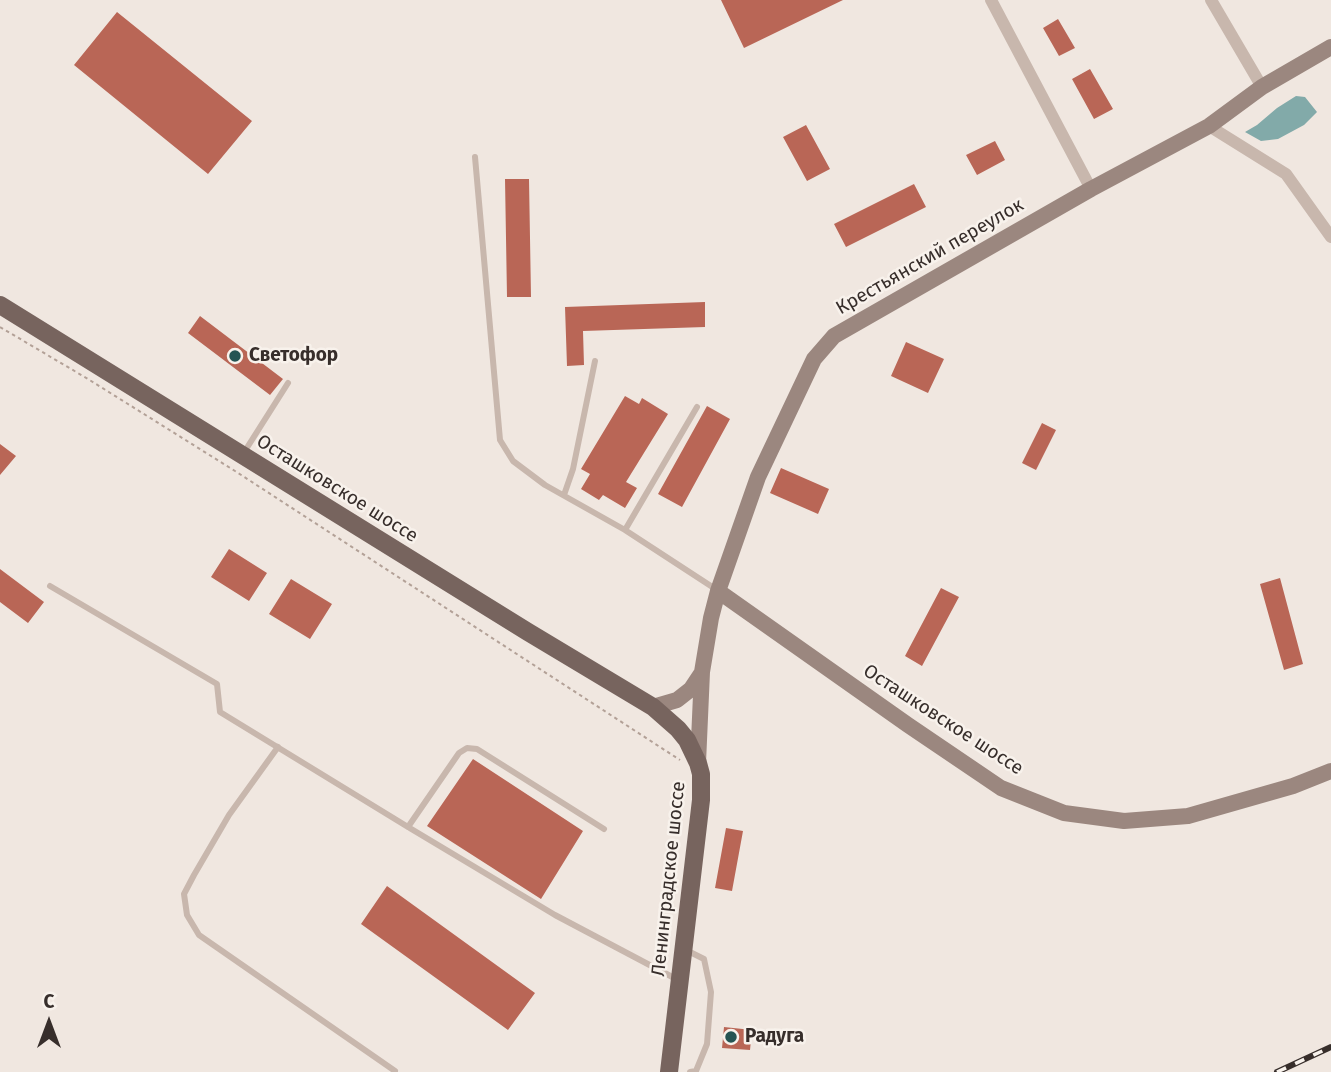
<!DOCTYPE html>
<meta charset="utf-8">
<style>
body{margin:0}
#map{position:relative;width:1331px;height:1072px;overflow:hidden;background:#f0e7e0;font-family:"Fira Sans",sans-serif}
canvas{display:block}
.north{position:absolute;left:14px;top:988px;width:70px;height:70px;-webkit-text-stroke:5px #f8f2ec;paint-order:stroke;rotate:0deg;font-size:19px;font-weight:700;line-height:28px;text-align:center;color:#372e2b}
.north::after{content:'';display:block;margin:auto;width:24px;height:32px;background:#372e2b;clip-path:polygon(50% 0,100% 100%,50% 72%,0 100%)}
</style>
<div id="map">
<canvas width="1331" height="1072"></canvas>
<div class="north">С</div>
</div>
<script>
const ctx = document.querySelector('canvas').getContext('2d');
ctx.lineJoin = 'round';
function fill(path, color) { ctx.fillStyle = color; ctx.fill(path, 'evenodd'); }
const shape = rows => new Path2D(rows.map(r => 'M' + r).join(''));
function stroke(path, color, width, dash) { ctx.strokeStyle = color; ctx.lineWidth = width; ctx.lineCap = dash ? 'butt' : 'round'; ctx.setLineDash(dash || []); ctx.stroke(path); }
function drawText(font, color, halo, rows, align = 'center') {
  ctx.font = font + ' "Fira Sans",sans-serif'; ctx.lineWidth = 5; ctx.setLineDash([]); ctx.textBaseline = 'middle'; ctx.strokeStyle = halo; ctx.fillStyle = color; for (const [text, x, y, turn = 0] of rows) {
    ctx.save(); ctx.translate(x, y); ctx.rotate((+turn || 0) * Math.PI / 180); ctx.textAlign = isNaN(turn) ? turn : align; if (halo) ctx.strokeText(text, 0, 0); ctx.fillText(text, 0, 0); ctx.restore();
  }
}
fill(shape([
 [1296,96,1305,97,1317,112,1304,125,1278,139,1261,141,1245,132,1257,125,1277,108]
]), '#82aaa9');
fill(shape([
 [721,0,843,0,744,48],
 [117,12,252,121,208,174,74,65],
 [1058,19,1075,48,1059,56,1043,28],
 [1090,69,1113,109,1094,119,1072,79],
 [806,125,830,169,807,181,783,137],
 [995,141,1005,160,977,175,966,155],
 [505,179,529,179,531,297,507,297],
 [914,184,926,207,846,247,834,224],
 [705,302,705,327,583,331,584,365,567,366,565,307],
 [200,316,283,379,270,395,188,333],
 [906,342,944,359,928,393,891,376],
 [625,396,639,404,642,398,668,414,626,482,637,488,625,508,603,495,599,500,581,489,590,474,581,469],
 [707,406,730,419,682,507,658,494],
 [1042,423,1056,430,1036,470,1022,463],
 [0,444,16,456,0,475],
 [781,468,829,489,818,514,770,493],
 [229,549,267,573,249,601,211,577],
 [0,569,44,602,28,623,0,602],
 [1280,578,1303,664,1284,670,1260,584],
 [291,579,332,604,310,639,269,614],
 [941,588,959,597,922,666,905,656],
 [473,759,583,831,541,899,427,826],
 [726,828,743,831,732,891,715,888],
 [387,886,535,993,508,1030,361,924],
 [724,1027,752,1030,750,1050,722,1048]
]), '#b96656');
stroke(shape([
 [0,327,88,379,235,471,680,760]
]), '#b3a197', 2, [3.5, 3.5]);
stroke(shape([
 [475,157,500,440,513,461,545,485,625,530,717,590],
 [243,454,288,383],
 [564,495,573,469,595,361],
 [625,530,697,407],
 [50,586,217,684,220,712,408,827,555,915,678,980],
 [278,747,229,815,194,875,184,894,187,915,199,935,395,1071],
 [408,827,459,753,467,748,477,749,604,829],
 [686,950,704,959,711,992,707,1044,696,1071,690,1072]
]), '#c8b7ad', 6);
stroke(shape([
 [991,0,1091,189],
 [1211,0,1262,87],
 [1209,126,1286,174,1331,237]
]), '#c8b7ad', 12);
stroke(shape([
 [718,591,908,725,1001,788,1064,813,1124,821,1188,816,1293,786,1331,771],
 [653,707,677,700,691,689,701,674],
 [698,763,702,672,711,618,718,591,758,477,814,359,834,336,1091,189,1209,126,1262,87,1331,47]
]), '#9b877f', 16);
stroke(shape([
 [0,305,528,632,653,707,678,729,687,740,698,763,701,774,701,800,669,1072]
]), '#77645e', 18);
const rail = shape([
 [1277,1072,1331,1047]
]);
stroke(rail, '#372e2b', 6);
stroke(rail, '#f8f2ec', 3.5, [10]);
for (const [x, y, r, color] of [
 [235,356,7,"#255453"],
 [731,1037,7,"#255453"]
]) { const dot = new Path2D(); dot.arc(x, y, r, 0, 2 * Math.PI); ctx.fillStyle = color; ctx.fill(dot); stroke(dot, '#f8f2ec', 2.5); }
drawText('19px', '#372e2b', '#f8f2ec', [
 ["Крестьянский переулок",930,257,-30],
 ["Осташковское шоссе",337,489,32],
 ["Осташковское шоссе",943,720,33],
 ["Ленинградское шоссе",669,879,-84]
]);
drawText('bold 19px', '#372e2b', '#f8f2ec', [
 ["Светофор",249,356],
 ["Радуга",745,1037]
], 'left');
</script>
